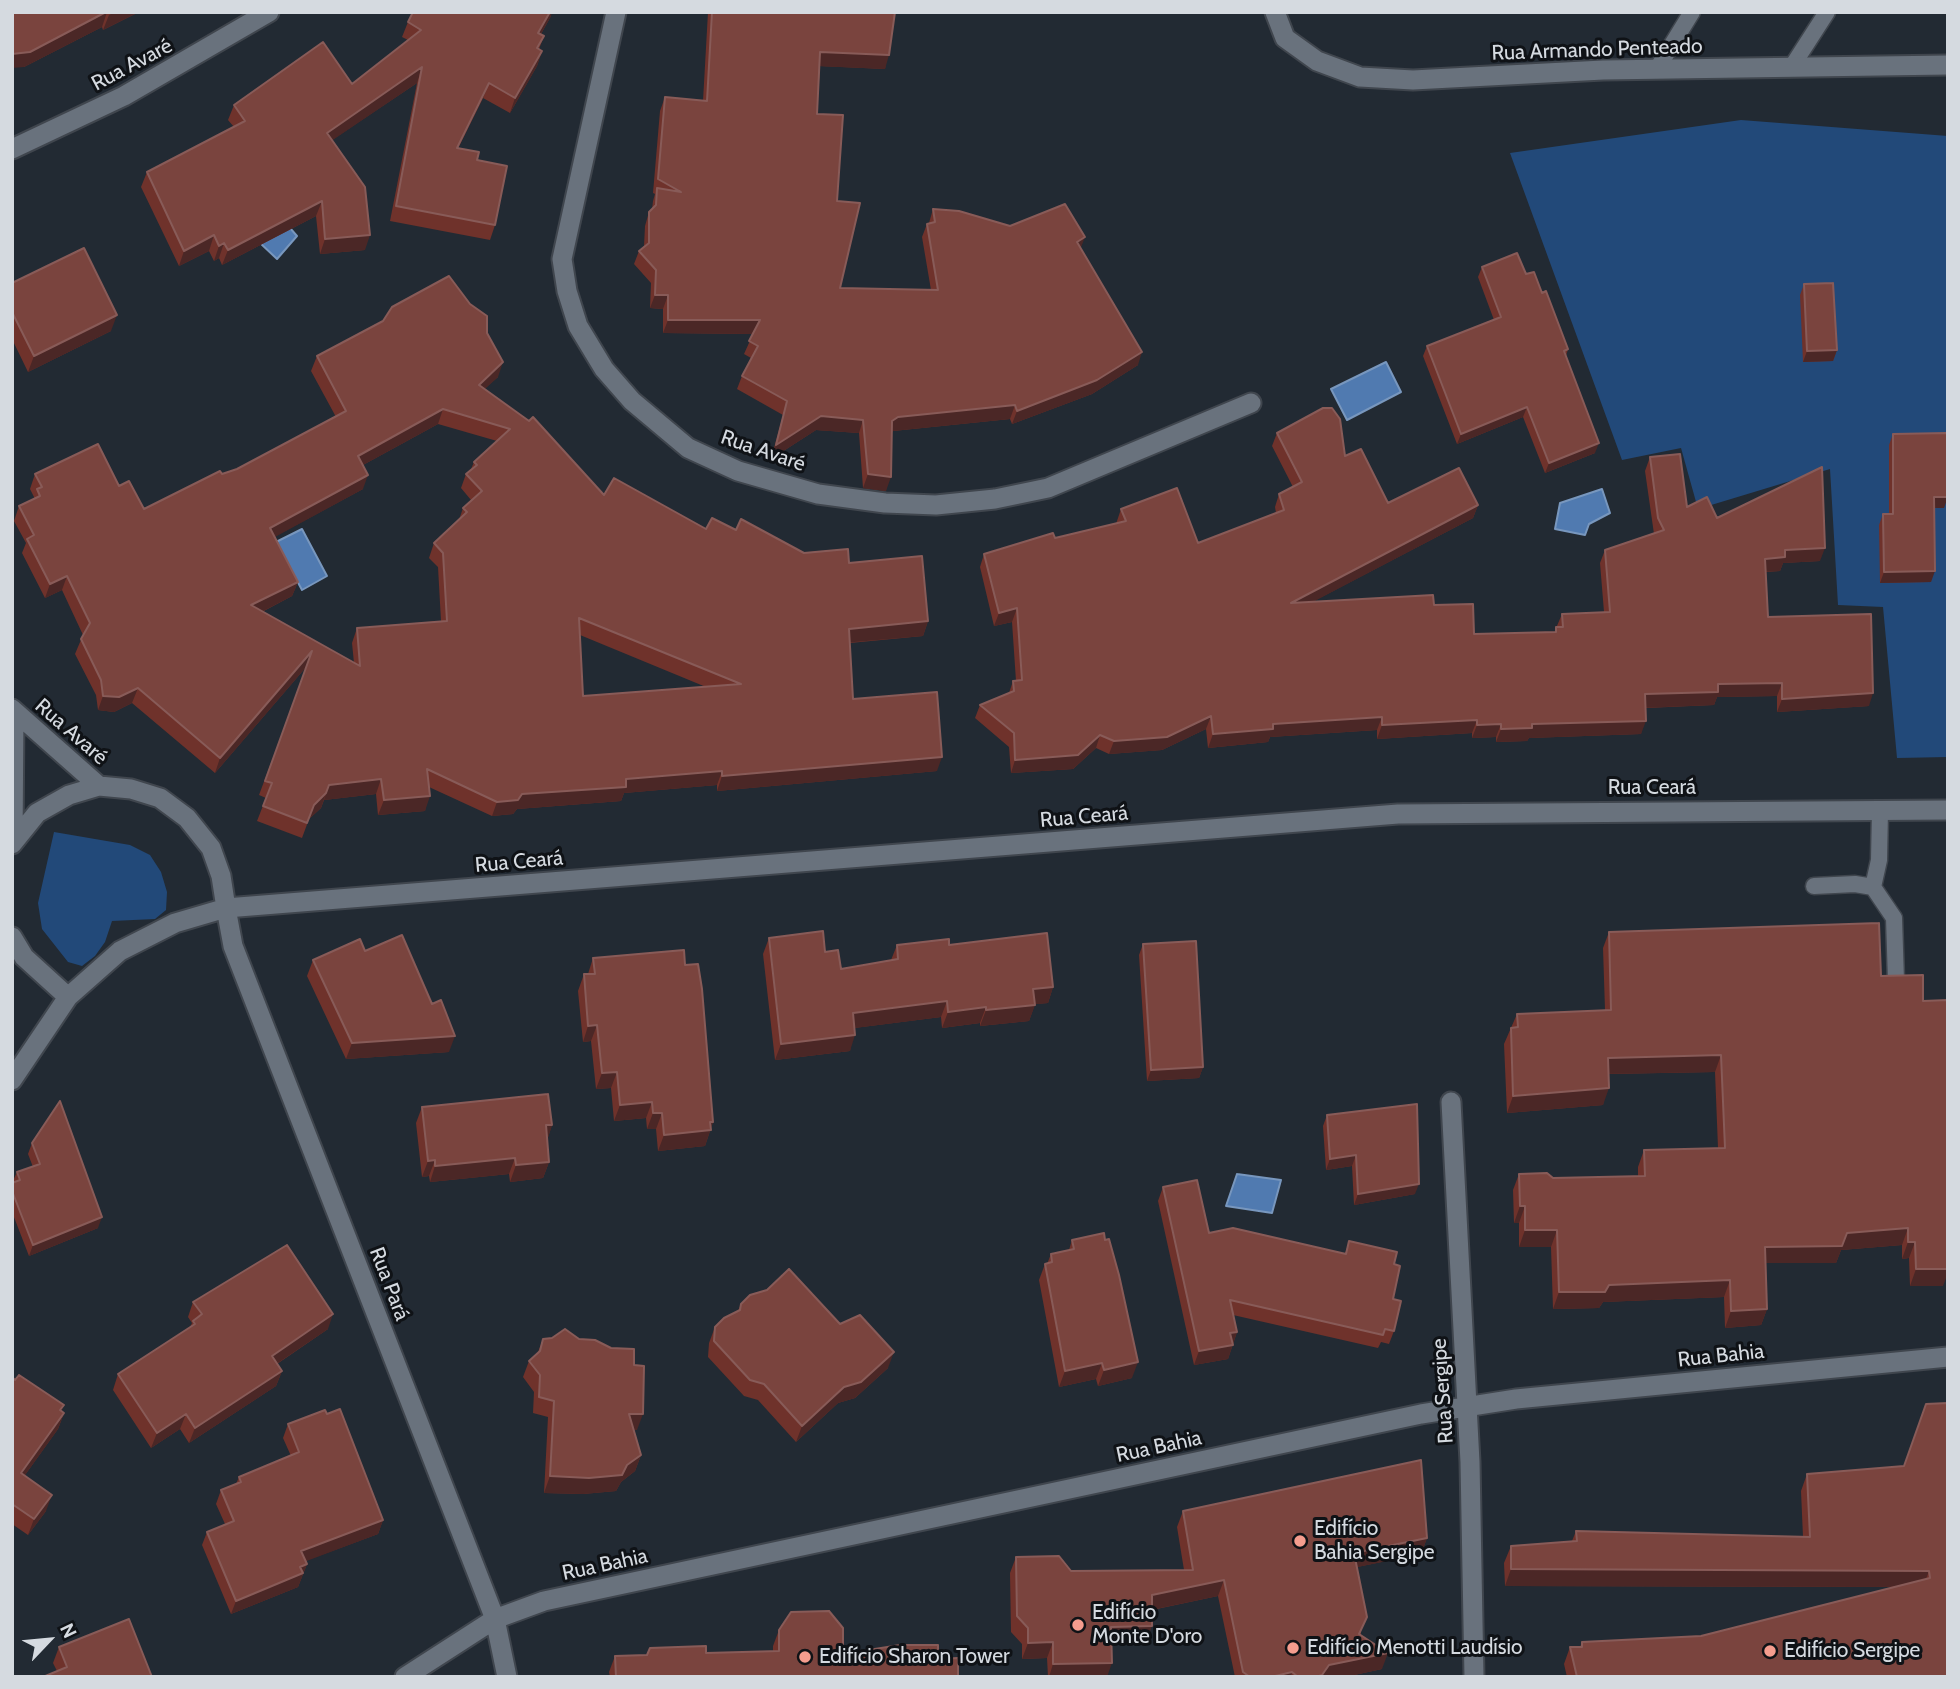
<!DOCTYPE html>
<meta charset="utf-8">
<style>
body{margin:0}
#map{position:relative;width:1960px;height:1689px;overflow:hidden;background:#222a33;font-family:Cabin,sans-serif}
canvas{display:block}
.frame{position:absolute;inset:0;border:14px solid #d5dae0;pointer-events:none}
.north{position:absolute;left:14px;top:1605px;width:70px;height:70px;-webkit-text-stroke:5px #0f1216;paint-order:stroke;rotate:64deg;font-size:19px;font-weight:700;line-height:28px;text-align:center;color:#d5dae0}
.north::after{content:'';display:block;margin:auto;width:24px;height:32px;background:#d5dae0;clip-path:polygon(50% 0,100% 100%,50% 72%,0 100%)}
</style>
<div id="map">
<canvas width="1960" height="1689"></canvas>
<div class="frame"></div>
<div class="north">N</div>
</div>
<script>
const ctx = document.querySelector('canvas').getContext('2d');
ctx.lineJoin = 'round';
function fill(path, color) { ctx.fillStyle = color; ctx.fill(path, 'evenodd'); }
const shape = rows => new Path2D(rows.map(r => 'M' + r).join(''));
function stroke(path, color, width, dash) { ctx.strokeStyle = color; ctx.lineWidth = width; ctx.lineCap = dash ? 'butt' : 'round'; ctx.setLineDash(dash || []); ctx.stroke(path); }
function drawText(font, color, halo, rows, align = 'center') {
  ctx.font = font + ' Cabin,sans-serif'; ctx.lineWidth = 6; ctx.setLineDash([]); ctx.textBaseline = 'middle'; ctx.strokeStyle = halo; ctx.fillStyle = color; for (const [text, x, y, turn = 0] of rows) {
    ctx.save(); ctx.translate(x, y); ctx.rotate((+turn || 0) * Math.PI / 180); ctx.textAlign = isNaN(turn) ? turn : align; if (halo) ctx.strokeText(text, 0, 0); ctx.fillText(text, 0, 0); ctx.restore();
  }
}
fill(shape([
 [1741,120,1948,136,1948,757,1897,758,1883,607,1838,605,1830,469,1698,509,1681,448,1622,460,1510,153],
 [54,832,130,845,150,855,161,872,167,892,166,910,155,919,112,921,105,942,95,956,82,966,68,962,42,929,38,903]
]), '#224979');
const water = shape([
 [270,205,297,236,277,259,259,242,270,205],
 [1386,362,1401,392,1347,420,1331,389,1386,362],
 [1602,489,1610,513,1589,524,1585,535,1555,529,1560,503,1602,489],
 [302,529,327,576,302,590,276,542,302,529],
 [1237,1174,1281,1180,1272,1213,1226,1206,1237,1174]
]);
fill(water, '#507ab0');
stroke(water, '#7897be', 2);
const service = shape([
 [1791,68,1827,12],
 [1657,69,1692,12],
 [1814,886,1855,884,1873,887,1894,918,1896,981],
 [1873,887,1879,860,1880,811]
]);
const minor = shape([
 [616,12,562,259,567,291,578,326,604,369,632,401,688,448,738,471,818,494,885,503,936,505,995,499,1048,488,1251,403],
 [1275,12,1285,38,1317,61,1360,77,1413,80,1603,70,1948,65],
 [12,149,124,96,269,12],
 [12,709,99,786],
 [13,842,14,712],
 [12,844,37,813,69,795,99,786,131,789,160,798,187,818,211,848,221,876,226,908,175,923,120,951,68,997,12,1080],
 [12,937,24,957,68,997],
 [1451,1102,1470,1462,1474,1677],
 [405,1677,495,1619,544,1601,1421,1414,1516,1399,1948,1357],
 [507,1677,495,1619,233,946,226,908,1398,814,1948,810]
]);
stroke(service, '#40464e', 19);
stroke(minor, '#40464e', 23);
stroke(service, '#69727d', 16);
stroke(minor, '#69727d', 19);
fill(shape([
 [12,12,139,12,103,30,102,27,24,67],
 [708,12,895,12,885,69,820,66,817,114,837,201,840,288,931,290,922,237,927,224,929,223,933,209,1081,248,1138,365,1092,394,1012,424,1010,419,893,431,892,432,886,491,863,488,859,433,816,430,771,459,783,415,737,389,742,376,751,358,744,354,753,334,663,333,663,309,650,308,651,283,634,264,639,251,644,246,645,226,649,212,652,210,653,201,655,194,653,193,660,111,665,97,703,101],
 [551,16,541,34,544,36,539,49,542,51,537,66,510,113,483,98,458,148,495,225,490,240,390,221,417,83,332,140,365,250,320,254,316,216,222,265,219,258,214,261,209,251,179,266,141,187,147,172,234,127,228,120,234,105,352,84,408,40,402,37,408,22],
 [1482,267,1526,274,1542,293,1568,349,1566,356,1595,453,1545,473,1523,417,1457,444,1423,356,1427,346,1494,320,1478,277],
 [12,283,111,331,28,372,12,339],
 [1804,284,1837,350,1833,361,1803,362,1800,295],
 [487,333,498,377,484,389,604,495,706,529,736,530,804,553,849,563,928,621,923,636,850,643,853,699,937,771,717,791,717,785,624,793,621,801,517,809,513,814,492,816,429,787,425,811,378,815,376,794,324,800,321,808,309,819,302,838,257,821,266,798,259,795,307,666,215,773,132,703,114,712,98,710,96,695,75,654,83,635,62,590,45,598,22,553,26,543,14,521,19,506,34,499,34,497,30,489,35,474,119,486,144,509,222,474,237,469,336,417,311,371,317,356],
 [438,424,497,441,474,462,471,469,466,474,461,488,471,500,463,508,459,520,434,543,429,558,438,567,441,621,357,628,352,643,354,663,262,612,292,596,298,582,274,537,363,489,363,465],
 [580,635,706,687,583,696],
 [1277,433,1345,456,1388,503,1478,505,1473,518,1314,601,1434,605,1474,634,1554,633,1562,614,1604,612,1600,563,1605,550,1654,534,1645,471,1650,457,1687,507,1820,561,1783,563,1780,571,1766,572,1768,617,1869,706,1777,712,1777,696,1717,697,1714,705,1646,708,1641,734,1529,738,1527,741,1496,742,1496,737,1472,738,1472,733,1377,739,1377,730,1270,737,1268,742,1208,748,1206,729,1162,750,1109,754,1096,748,1073,769,1011,773,1009,747,975,718,980,705,1009,693,1013,681,1016,681,1012,622,994,626,980,567,984,554,1116,524,1121,509,1198,543,1276,513,1275,507,1279,494,1293,487,1272,446],
 [1893,434,1944,508,1934,508,1931,582,1880,583,1879,525,1883,514,1889,514,1889,445],
 [1609,932,1881,976,1923,1001,1943,1286,1910,1286,1909,1258,1902,1259,1902,1245,1841,1250,1836,1263,1766,1263,1767,1309,1761,1325,1725,1328,1724,1297,1603,1302,1599,1308,1553,1309,1551,1247,1519,1247,1519,1223,1514,1223,1513,1190,1519,1174,1553,1178,1638,1176,1638,1167,1644,1150,1718,1148,1715,1072,1609,1074,1603,1105,1507,1113,1504,1044,1517,1014,1605,1010,1603,948],
 [769,938,825,952,841,969,891,960,897,945,949,945,1053,987,1048,1003,1035,1004,1029,1021,980,1026,980,1023,942,1028,941,1017,854,1028,850,1051,775,1060,763,954],
 [1143,944,1203,1067,1199,1078,1147,1081,1139,955],
 [365,951,449,1052,346,1059,307,976,313,960],
 [593,958,685,965,713,1122,705,1146,658,1151,656,1129,647,1129,646,1118,614,1121,611,1088,596,1089,591,1041,583,1042,578,991,584,974,588,974],
 [422,1107,552,1125,547,1140,549,1162,543,1178,510,1182,509,1174,430,1182,429,1176,422,1177,416,1123],
 [1327,1115,1415,1194,1354,1205,1352,1166,1326,1170,1323,1126],
 [32,1143,98,1228,29,1256,12,1212,12,1183,17,1172,33,1167,28,1154],
 [1163,1187,1209,1233,1345,1254,1349,1241,1394,1264,1393,1299,1394,1331,1389,1344,1381,1342,1378,1348,1233,1315,1237,1332,1228,1359,1194,1365,1158,1201],
 [1072,1240,1132,1378,1098,1386,1096,1379,1059,1387,1039,1280,1045,1264,1047,1264,1051,1254,1069,1250],
 [193,1302,328,1329,277,1364,282,1371,276,1386,189,1443,180,1429,151,1448,113,1390,118,1374,190,1327,192,1323,188,1317],
 [741,1304,840,1324,888,1368,855,1398,838,1403,796,1442,758,1400,744,1396,708,1357,709,1343,715,1327,738,1311],
 [543,1339,579,1339,634,1365,637,1430,634,1430,641,1455,635,1471,621,1482,616,1491,583,1494,544,1493,548,1417,533,1413,534,1392,523,1377,529,1361,538,1352],
 [12,1379,64,1413,58,1429,25,1475,46,1511,28,1535,12,1524],
 [1926,1404,1948,1677,1567,1677,1564,1664,1570,1647,1580,1647,1582,1642,1701,1636,1894,1587,1505,1586,1504,1563,1511,1546,1572,1541,1576,1531,1803,1537,1801,1491,1807,1474,1904,1467],
 [288,1424,383,1520,378,1534,305,1561,307,1564,298,1587,231,1614,202,1545,207,1532,225,1524,216,1504,221,1490,236,1484,239,1477,291,1456,283,1438],
 [1183,1511,1427,1538,1421,1554,1357,1567,1361,1635,1382,1669,1345,1677,1235,1677,1218,1596,1152,1610,1146,1642,1111,1643,1107,1677,1048,1677,1047,1658,1022,1659,1022,1644,1011,1632,1010,1573,1016,1557,1071,1571,1184,1570,1177,1527],
 [779,1630,843,1654,938,1659,958,1677,610,1677,609,1672,615,1656,773,1651,773,1646],
 [59,1647,152,1677,57,1671,53,1663]
]), '#6f322b');
fill(shape([
 [107,12,102,27,24,67,12,68,12,54],
 [115,12,139,12,103,30,109,15],
 [550,12,552,12,551,16,533,48,538,33],
 [542,51,537,66,510,113,515,98],
 [820,52,889,55,885,69,816,66],
 [422,67,417,83,321,148,327,133],
 [489,83,483,98,451,163,457,148],
 [322,201,316,216,222,265,228,250],
 [214,235,209,251,179,266,184,251],
 [370,235,365,250,320,254,325,239],
 [1085,237,1080,250,1077,242],
 [224,243,219,258,214,261,219,246],
 [655,295,668,295,663,309,650,308],
 [117,315,111,331,28,372,34,356],
 [668,320,760,320,755,334,663,333],
 [1837,350,1833,361,1803,362,1807,351],
 [1142,352,1138,365,1092,394,1012,424,1017,411],
 [503,362,498,377,473,400,479,385],
 [1015,405,1010,419,893,431,887,434,892,421,898,417],
 [1527,407,1523,417,1457,444,1461,434],
 [443,409,438,424,352,471,358,456],
 [821,416,863,420,859,433,816,430,771,459,776,445],
 [1599,443,1595,453,1545,473,1549,463],
 [868,474,891,477,886,491,863,488],
 [368,475,363,489,264,543,270,528],
 [1934,497,1948,497,1944,508,1930,508],
 [1478,505,1473,518,1286,616,1291,603],
 [1825,548,1820,561,1783,563,1780,571,1760,572,1765,559,1785,550],
 [1935,571,1931,582,1880,583,1884,572],
 [67,576,62,590,45,598,50,584],
 [298,582,292,596,246,620,251,605],
 [1017,608,1012,622,994,626,999,613],
 [928,621,923,636,843,643,849,629],
 [312,651,307,666,215,773,220,758],
 [1782,683,1777,696,1717,697,1714,705,1640,708,1645,694,1718,684],
 [138,688,132,703,114,712,98,710,103,696],
 [1873,693,1869,706,1777,712,1782,699],
 [1211,716,1206,729,1162,750,1109,754,1114,741],
 [1382,717,1377,730,1270,737,1268,742,1208,748,1213,734,1273,724],
 [1477,720,1472,733,1377,739,1382,725],
 [1646,721,1641,734,1529,738,1527,741,1496,742,1501,729,1532,724],
 [1501,724,1496,737,1472,738,1477,725],
 [1100,735,1096,748,1073,769,1011,773,1015,760],
 [942,757,937,771,717,791,722,776],
 [722,771,717,785,624,793,621,801,517,809,513,814,492,816,497,802,522,794,626,779],
 [381,779,376,794,324,800,329,785],
 [326,793,321,808,309,819,314,805],
 [430,796,425,811,378,815,384,800],
 [1053,987,1048,1003,1027,1005,1033,989],
 [947,1001,941,1017,847,1029,853,1013],
 [1035,1005,1029,1021,980,1026,986,1010],
 [986,1007,980,1023,942,1028,948,1012],
 [597,1025,591,1041,583,1042,588,1026],
 [855,1035,850,1051,775,1060,781,1044],
 [455,1036,449,1052,346,1059,352,1043],
 [1721,1055,1715,1072,1602,1074,1608,1058],
 [1203,1067,1199,1078,1147,1081,1151,1070],
 [617,1072,611,1088,596,1089,602,1073],
 [1609,1088,1603,1105,1507,1113,1513,1096],
 [652,1102,646,1118,614,1121,620,1105],
 [653,1113,662,1113,656,1129,647,1129],
 [710,1122,713,1122,705,1146,658,1151,664,1135],
 [546,1125,552,1125,547,1141],
 [1356,1155,1352,1166,1326,1170,1330,1159],
 [515,1158,509,1174,430,1182,435,1166],
 [435,1160,429,1176,422,1177,428,1161],
 [549,1162,543,1178,510,1182,516,1165],
 [1419,1184,1415,1194,1354,1205,1358,1194],
 [1520,1206,1525,1206,1519,1223,1514,1223],
 [102,1217,98,1228,29,1256,33,1245],
 [1908,1228,1902,1245,1841,1250,1836,1263,1759,1263,1765,1247,1847,1233],
 [1525,1230,1557,1230,1551,1247,1519,1247],
 [1908,1242,1915,1242,1909,1258,1902,1259],
 [1916,1269,1948,1269,1948,1273,1943,1286,1910,1286],
 [1730,1280,1724,1297,1603,1302,1599,1308,1553,1309,1559,1292,1609,1285],
 [1767,1309,1761,1325,1725,1328,1731,1311],
 [333,1314,328,1329,266,1371,272,1356],
 [1237,1332,1228,1359,1194,1365,1199,1351,1230,1333],
 [894,1352,888,1368,855,1398,838,1403,796,1442,802,1426,844,1387],
 [1138,1362,1132,1378,1098,1386,1104,1370],
 [1102,1363,1096,1379,1059,1387,1065,1371],
 [282,1371,276,1386,189,1443,195,1428],
 [64,1405,58,1420,64,1413,58,1429,15,1489,21,1473],
 [186,1414,180,1429,151,1448,157,1433],
 [629,1414,643,1414,637,1430,623,1431],
 [641,1455,635,1471,621,1482,616,1491,583,1494,544,1493,550,1476,627,1465],
 [52,1495,46,1511,28,1535,34,1519],
 [383,1520,378,1534,296,1565,301,1551],
 [1427,1538,1421,1554,1348,1569,1354,1553],
 [307,1564,298,1587,231,1614,236,1601],
 [1511,1569,1929,1571,1923,1587,1505,1586],
 [1224,1580,1218,1596,1146,1611,1152,1595],
 [1152,1626,1146,1642,1105,1643,1111,1627],
 [1053,1642,1047,1658,1022,1659,1028,1643],
 [1388,1653,1382,1669,1345,1677,1316,1677,1329,1665],
 [1112,1663,1107,1677,1049,1677,1053,1664],
 [1292,1672,1291,1677,1271,1677]
]), '#4b2726');
const building = shape([
 [12,12,106,12,30,52,12,54,12,12],
 [413,12,550,12,538,33,544,36,537,48,542,51,515,98,489,83,457,148,479,152,477,160,507,166,495,225,396,206,422,67,327,133,365,187,370,235,325,239,322,201,228,250,224,243,219,246,214,235,184,251,147,172,245,121,234,105,323,42,352,84,421,30,408,22,413,12],
 [712,12,895,12,889,55,820,52,817,114,843,115,837,201,860,203,840,288,938,290,927,224,935,222,933,209,959,211,1010,226,1065,204,1085,237,1077,242,1142,352,1097,380,1017,411,1015,405,898,417,892,421,891,477,868,474,863,420,821,416,776,445,787,401,742,376,758,346,749,341,760,320,668,320,668,295,655,295,656,270,639,251,649,243,649,212,656,205,657,188,681,192,658,179,665,97,707,101,712,12],
 [84,248,117,315,34,356,12,312,12,283,84,248],
 [1517,253,1526,274,1534,272,1542,293,1546,291,1568,349,1564,351,1599,443,1549,463,1527,407,1461,434,1427,346,1501,317,1482,267,1517,253],
 [449,276,470,304,487,316,487,333,503,362,479,385,529,421,533,417,604,495,614,478,706,529,712,518,736,530,741,519,804,553,848,549,849,563,922,556,928,621,849,629,853,699,937,692,942,757,722,776,722,771,626,779,626,787,522,794,518,800,497,802,427,769,430,796,384,800,381,779,329,785,326,793,314,805,307,823,263,806,272,783,265,781,312,651,220,758,138,688,119,697,103,696,101,680,81,639,90,623,67,576,50,584,27,539,34,535,19,506,40,496,37,489,42,487,35,474,98,444,119,486,129,481,144,509,220,471,222,474,237,469,346,411,317,356,383,321,392,307,449,276],
 [443,409,510,429,474,462,477,465,466,474,482,491,463,508,467,512,434,543,443,553,447,621,357,628,360,666,251,605,298,582,270,528,368,475,358,456,443,409],
 [579,618,741,684,583,696,579,618],
 [1833,283,1837,350,1807,351,1804,284,1833,283],
 [1323,408,1332,408,1340,419,1345,456,1361,449,1388,503,1459,468,1478,505,1291,603,1433,595,1434,605,1473,604,1474,634,1556,632,1556,627,1563,627,1562,614,1610,612,1605,550,1664,530,1658,518,1650,457,1680,454,1687,507,1707,497,1717,518,1822,467,1825,548,1785,550,1785,557,1765,559,1768,617,1871,614,1873,693,1782,699,1782,683,1718,684,1718,692,1645,694,1646,721,1532,724,1532,728,1501,729,1501,724,1477,725,1477,720,1382,725,1382,717,1273,724,1273,729,1213,734,1211,716,1167,737,1114,741,1100,735,1078,755,1015,760,1014,733,980,705,1014,691,1013,681,1022,680,1017,608,999,613,984,554,1053,533,1055,538,1126,521,1121,509,1177,488,1198,543,1284,510,1279,494,1302,482,1277,433,1323,408],
 [1947,433,1948,497,1934,497,1935,571,1884,572,1883,514,1893,514,1893,434,1947,433],
 [1879,923,1881,976,1923,975,1923,1001,1948,1000,1948,1269,1916,1269,1915,1242,1908,1242,1908,1228,1847,1233,1842,1246,1765,1247,1767,1309,1731,1311,1730,1280,1609,1285,1605,1292,1559,1292,1557,1230,1525,1230,1525,1206,1520,1206,1519,1174,1547,1173,1553,1178,1645,1176,1644,1150,1725,1148,1721,1055,1608,1058,1609,1088,1513,1096,1511,1028,1518,1027,1517,1014,1611,1010,1609,932,1879,923],
 [823,931,825,952,838,950,841,969,898,959,897,945,949,939,949,945,1047,933,1053,987,1033,989,1035,1005,986,1010,986,1007,948,1012,947,1001,853,1013,855,1035,781,1044,769,938,823,931],
 [402,935,432,1004,441,1000,455,1036,352,1043,313,960,360,939,365,951,402,935],
 [1196,941,1203,1067,1151,1070,1143,944,1196,941],
 [684,950,685,965,698,964,702,989,713,1122,710,1122,711,1130,664,1135,662,1113,653,1113,652,1102,620,1105,617,1072,602,1073,597,1025,588,1026,584,974,595,974,593,958,684,950],
 [548,1094,552,1125,546,1125,549,1162,516,1165,515,1158,435,1166,435,1160,428,1161,422,1107,548,1094],
 [60,1101,102,1217,33,1245,12,1191,12,1183,20,1180,17,1172,40,1164,32,1143,60,1101],
 [1417,1104,1419,1184,1358,1194,1356,1155,1330,1159,1327,1115,1417,1104],
 [1197,1180,1209,1233,1233,1228,1346,1254,1349,1241,1397,1252,1394,1264,1400,1266,1393,1299,1401,1301,1394,1331,1385,1329,1383,1335,1230,1300,1237,1332,1230,1333,1233,1345,1199,1351,1163,1187,1197,1180],
 [1104,1233,1105,1240,1109,1239,1119,1275,1138,1362,1104,1370,1102,1363,1065,1371,1045,1264,1052,1262,1051,1254,1074,1249,1072,1240,1104,1233],
 [287,1245,333,1314,272,1356,282,1371,195,1428,186,1414,157,1433,118,1374,195,1324,193,1321,202,1314,193,1302,287,1245],
 [789,1269,840,1324,860,1315,894,1352,861,1382,844,1387,802,1426,764,1384,750,1380,714,1341,715,1327,724,1318,740,1310,741,1304,750,1295,767,1290,789,1269],
 [565,1329,579,1339,595,1340,611,1348,634,1349,634,1365,644,1366,643,1414,629,1414,641,1455,627,1465,622,1475,589,1478,550,1476,554,1401,539,1397,540,1375,529,1361,540,1351,543,1339,552,1338,565,1329],
 [19,1375,64,1405,60,1410,64,1413,21,1473,52,1495,34,1519,12,1504,12,1379,13,1378,15,1380,19,1375],
 [1948,1403,1948,1677,1577,1677,1570,1647,1582,1647,1582,1642,1701,1636,1930,1578,1929,1571,1511,1569,1511,1546,1577,1541,1576,1531,1810,1537,1807,1474,1904,1466,1926,1404,1948,1403],
 [340,1409,383,1520,301,1551,307,1564,300,1567,303,1573,236,1601,207,1532,234,1521,221,1490,241,1482,239,1477,299,1452,288,1424,325,1410,327,1414,340,1409],
 [1421,1460,1427,1538,1354,1553,1367,1617,1359,1634,1388,1653,1329,1665,1322,1675,1316,1677,1298,1677,1292,1672,1271,1677,1250,1677,1243,1672,1224,1580,1152,1595,1152,1626,1111,1627,1112,1663,1053,1664,1053,1642,1028,1643,1028,1628,1017,1616,1016,1557,1059,1556,1071,1571,1193,1570,1183,1511,1421,1460],
 [829,1611,843,1628,843,1654,900,1645,938,1645,938,1659,958,1658,958,1677,616,1677,615,1656,647,1655,650,1648,706,1646,706,1653,779,1651,779,1630,791,1612,829,1611],
 [129,1619,152,1677,43,1677,67,1667,59,1647,129,1619]
]);
fill(building, '#7a443e');
stroke(building, '#885b58', 2);
for (const [x, y, r, color] of [
 [1300,1541,7,"#f59d8e"],
 [1078,1625,7,"#f59d8e"],
 [1293,1648,7,"#f59d8e"],
 [1770,1651,7,"#f59d8e"],
 [805,1657,7,"#f59d8e"]
]) { const dot = new Path2D(); dot.arc(x, y, r, 0, 2 * Math.PI); ctx.fillStyle = color; ctx.fill(dot); stroke(dot, '#0f1216', 2.5); }
drawText('21px', '#d5dae0', '#0f1216', [
 ["Rua Armando Penteado",1597,50,-2],
 ["Rua Avaré",132,65,-28],
 ["Rua Avaré",763,451,19],
 ["Rua Avaré",71,732,41],
 ["Rua Ceará",1652,788],
 ["Rua Ceará",1084,817,-5],
 ["Rua Ceará",519,862,-5],
 ["Rua Pará",389,1284,69],
 ["Rua Bahia",1721,1356,-6],
 ["Rua Sergipe",1443,1391,-94],
 ["Rua Bahia",1159,1447,-12],
 ["Rua Bahia",605,1565,-12]
]);
drawText('21px', '#d5dae0', '#0f1216', [
 ["Edifício",1314,1529],
 ["Bahia Sergipe",1314,1553],
 ["Edifício",1092,1613],
 ["Monte D'oro",1092,1637],
 ["Edifício Menotti Laudísio",1307,1648],
 ["Edifício Sergipe",1784,1651],
 ["Edifício Sharon Tower",819,1657]
], 'left');
</script>
